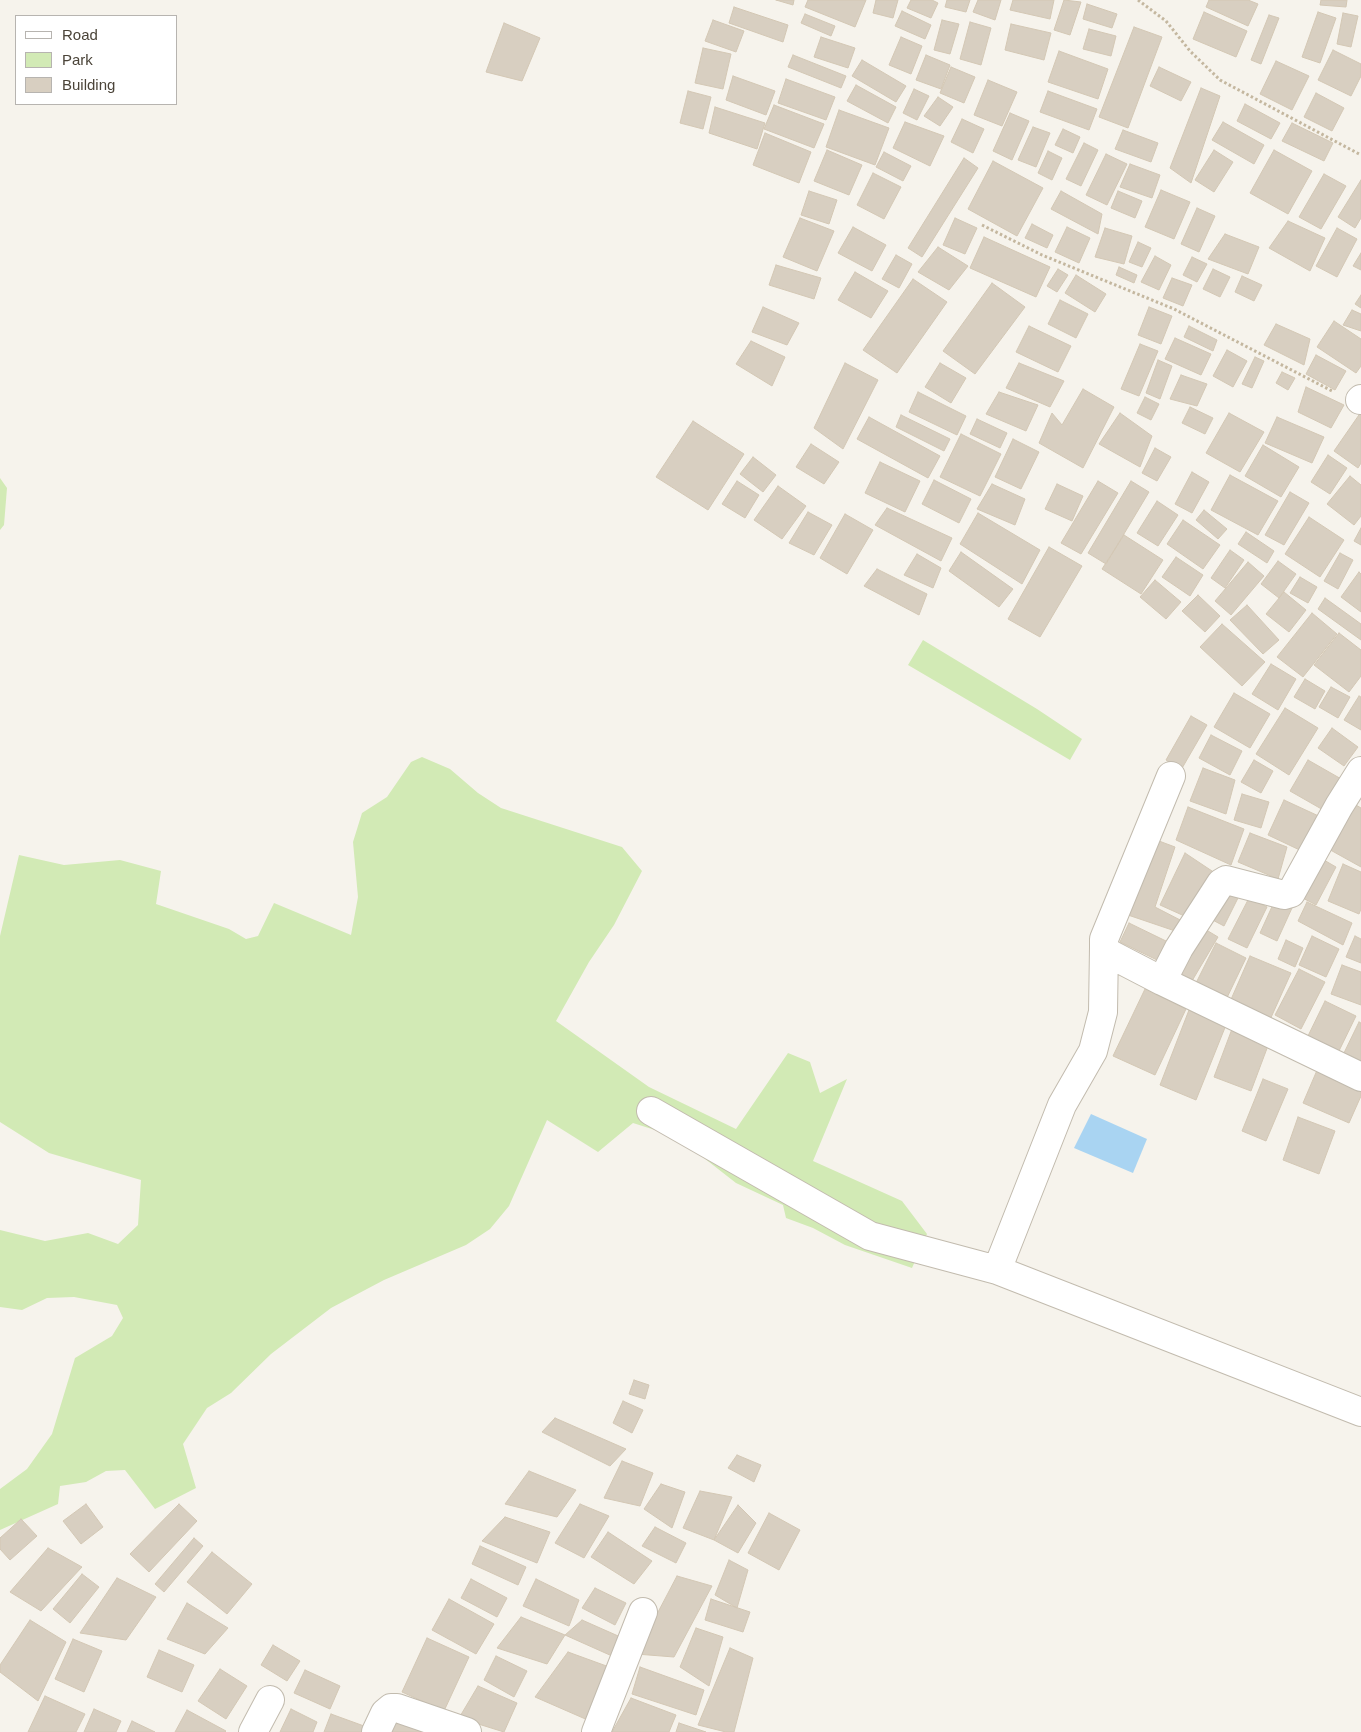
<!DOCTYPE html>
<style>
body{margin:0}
#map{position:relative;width:1361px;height:1732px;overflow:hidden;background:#f6f3ec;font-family:Arial,sans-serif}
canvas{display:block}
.legend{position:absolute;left:15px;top:15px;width:162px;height:90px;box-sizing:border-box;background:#fff;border:1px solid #b7b4b0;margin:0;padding:6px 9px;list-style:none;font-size:15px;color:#4b4439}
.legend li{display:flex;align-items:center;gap:10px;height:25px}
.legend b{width:25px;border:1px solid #b7b4b0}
</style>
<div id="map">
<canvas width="1361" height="1732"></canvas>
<ul class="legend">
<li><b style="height:6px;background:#fff"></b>Road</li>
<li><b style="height:14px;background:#d2eab5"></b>Park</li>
<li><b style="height:14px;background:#d8cfc1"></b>Building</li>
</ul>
</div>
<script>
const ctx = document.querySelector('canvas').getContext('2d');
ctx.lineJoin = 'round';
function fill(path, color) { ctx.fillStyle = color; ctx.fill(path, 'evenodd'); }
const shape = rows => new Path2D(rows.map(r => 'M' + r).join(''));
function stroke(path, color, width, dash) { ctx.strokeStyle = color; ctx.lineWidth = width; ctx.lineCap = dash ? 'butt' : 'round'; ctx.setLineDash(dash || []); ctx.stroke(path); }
fill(shape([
 [0,478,7,488,4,525,0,530],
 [923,640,1037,709,1082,739,1070,760,908,665],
 [422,757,450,769,478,793,501,808,622,847,642,871,614,925,589,962,556,1021,649,1087,736,1129,788,1053,810,1062,820,1093,847,1079,813,1161,902,1201,927,1234,912,1268,845,1245,813,1228,786,1218,783,1205,736,1183,677,1137,633,1123,598,1152,547,1120,509,1206,490,1229,466,1245,384,1280,331,1308,271,1354,231,1393,207,1408,183,1444,196,1488,155,1509,125,1470,106,1471,86,1482,60,1486,58,1504,0,1530,0,1489,27,1469,52,1434,75,1358,112,1336,123,1318,117,1305,74,1297,47,1298,22,1310,0,1307,0,1230,45,1241,88,1233,118,1244,138,1225,141,1180,49,1153,0,1122,0,936,19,855,64,865,120,860,161,871,156,904,229,929,246,939,258,936,274,903,351,935,358,897,353,842,362,813,387,797,411,762]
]), '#d2eab5');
fill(shape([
 [1091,1114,1147,1139,1133,1173,1074,1148]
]), '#a9d4f2');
const building = shape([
 [776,0,794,0,793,5,776,0],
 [808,0,866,0,855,27,805,7,808,0],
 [876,0,898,0,893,18,873,13,876,0],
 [911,0,932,0,938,3,931,18,907,8,911,0],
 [947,0,970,0,966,12,945,7,947,0],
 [978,0,1001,0,995,20,973,12,978,0],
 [1013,0,1054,0,1050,19,1010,10,1013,0],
 [1064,0,1081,2,1070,35,1054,30,1064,0],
 [1209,0,1248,0,1258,4,1248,26,1206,7,1209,0],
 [1321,0,1347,0,1346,7,1320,5,1321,0],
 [1087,4,1117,14,1112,28,1083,19,1087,4],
 [734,7,788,25,783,42,729,23,734,7],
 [902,11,931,25,925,39,895,26,902,11],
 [1204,12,1247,31,1236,57,1193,39,1204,12],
 [1318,12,1336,18,1320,63,1302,57,1318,12],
 [1343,13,1358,16,1351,47,1337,44,1343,13],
 [805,14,835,26,831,36,801,23,805,14],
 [1269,15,1279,18,1261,64,1251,60,1269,15],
 [713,20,744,31,736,52,705,41,713,20],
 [942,20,959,24,950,54,934,50,942,20],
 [970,22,991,28,981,65,960,59,970,22],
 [504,23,540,38,522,81,486,72,504,23],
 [1011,24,1051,33,1044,60,1005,50,1011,24],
 [1134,27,1162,37,1128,128,1099,117,1134,27],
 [1089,29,1116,36,1111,56,1083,49,1089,29],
 [821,37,855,48,848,68,814,57,821,37],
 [901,37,922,46,911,74,889,65,901,37],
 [703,48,731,54,723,89,695,83,703,48],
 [1333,50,1361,64,1361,76,1351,96,1318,80,1333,50],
 [1059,51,1108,69,1098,99,1048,82,1059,51],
 [793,55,846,76,841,88,788,67,793,55],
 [926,55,950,65,941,89,916,80,926,55],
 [862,60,906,86,896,102,852,76,862,60],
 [1276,61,1309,76,1292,110,1260,94,1276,61],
 [951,67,975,77,964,103,940,93,951,67],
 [1159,67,1191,82,1181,101,1150,86,1159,67],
 [733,76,775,91,766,115,726,100,733,76],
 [786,79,835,97,826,120,778,103,786,79],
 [988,80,1017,92,1002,126,974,115,988,80],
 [856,85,896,107,888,123,847,101,856,85],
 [1201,88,1220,96,1191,183,1170,168,1201,88],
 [914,89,929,96,917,120,903,113,914,89],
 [688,91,711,97,703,129,680,123,688,91],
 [1048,91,1097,109,1089,130,1040,112,1048,91],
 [1316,93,1344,108,1332,131,1304,117,1316,93],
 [938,97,953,107,940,126,924,116,938,97],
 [1245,104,1280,123,1271,139,1237,121,1245,104],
 [774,105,824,124,814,148,764,129,774,105],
 [715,107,765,123,757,149,709,133,715,107],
 [839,110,889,128,875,165,826,147,839,110],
 [1010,113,1029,121,1012,160,993,151,1010,113],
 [962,119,984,129,973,153,951,142,962,119],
 [905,122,944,136,930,166,893,148,905,122],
 [1223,122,1264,145,1254,164,1212,140,1223,122],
 [1292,123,1333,143,1324,161,1282,141,1292,123],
 [1033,127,1050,133,1036,167,1018,160,1033,127],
 [1063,129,1080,137,1073,153,1055,145,1063,129],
 [1123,130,1158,143,1151,162,1115,149,1123,130],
 [765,133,811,152,799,183,753,165,765,133],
 [1084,143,1098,150,1081,186,1066,179,1084,143],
 [827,150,862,165,849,195,814,181,827,150],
 [1214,150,1233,162,1214,192,1195,180,1214,150],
 [1274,150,1312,171,1288,214,1250,193,1274,150],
 [1048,151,1062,158,1052,180,1038,173,1048,151],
 [884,152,911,166,903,181,876,167,884,152],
 [1106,154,1127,164,1107,205,1086,195,1106,154],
 [964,158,978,168,922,257,908,248,964,158],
 [993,161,1043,188,1017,236,968,209,993,161],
 [1130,164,1160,175,1152,198,1120,187,1130,164],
 [873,173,901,187,884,219,857,205,873,173],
 [1324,174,1346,186,1321,229,1299,217,1324,174],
 [1361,180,1361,218,1355,228,1338,217,1361,180],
 [1161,190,1190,202,1174,239,1145,227,1161,190],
 [809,191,837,200,829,224,801,215,809,191],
 [1061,191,1102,214,1098,234,1051,209,1061,191],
 [1118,191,1142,201,1135,218,1111,208,1118,191],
 [1197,208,1215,216,1199,252,1181,244,1197,208],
 [800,218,834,231,817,271,783,257,800,218],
 [955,218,977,228,965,254,943,245,955,218],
 [1288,221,1325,238,1310,271,1269,248,1288,221],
 [1032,224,1053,235,1047,248,1025,238,1032,224],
 [853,227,886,245,872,271,838,253,853,227],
 [1067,227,1090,238,1079,263,1055,252,1067,227],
 [1105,228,1132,236,1124,264,1095,257,1105,228],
 [1337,228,1357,239,1337,277,1316,266,1337,228],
 [1225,234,1259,247,1248,274,1208,259,1225,234],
 [984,237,1050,267,1036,297,970,268,984,237],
 [1138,242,1151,248,1142,267,1129,262,1138,242],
 [938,247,968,266,949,290,918,272,938,247],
 [1361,253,1361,270,1353,266,1361,253],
 [896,255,912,264,899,288,882,279,896,255],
 [1155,256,1171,265,1159,290,1141,282,1155,256],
 [1192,257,1207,264,1197,282,1183,275,1192,257],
 [776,265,821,278,814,299,769,285,776,265],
 [1119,267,1137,275,1134,283,1116,275,1119,267],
 [1058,269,1068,275,1057,292,1047,286,1058,269],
 [1213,269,1230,277,1220,297,1203,289,1213,269],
 [855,272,888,291,871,318,838,300,855,272],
 [1076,275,1106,294,1095,312,1065,293,1076,275],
 [1242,276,1262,285,1254,301,1235,292,1242,276],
 [1172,278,1192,285,1183,306,1163,298,1172,278],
 [913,279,947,302,897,373,863,350,913,279],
 [992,283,1025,307,975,374,943,351,992,283],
 [1361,295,1361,308,1355,304,1361,295],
 [1060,300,1088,314,1076,338,1048,324,1060,300],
 [763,307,799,323,787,345,752,332,763,307],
 [1149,307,1172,316,1161,344,1138,335,1149,307],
 [1352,310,1361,314,1361,331,1343,325,1352,310],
 [1334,321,1361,339,1361,366,1356,373,1317,347,1334,321],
 [1276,324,1310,339,1304,365,1264,345,1276,324],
 [1029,326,1071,346,1058,372,1016,352,1029,326],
 [1189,326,1217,340,1213,351,1184,337,1189,326],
 [1175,338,1211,354,1201,375,1165,359,1175,338],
 [751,341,785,357,772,386,736,364,751,341],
 [1140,344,1158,351,1139,396,1121,389,1140,344],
 [1227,350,1247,361,1233,387,1213,376,1227,350],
 [1316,355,1346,371,1335,390,1306,374,1316,355],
 [1255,357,1264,361,1252,388,1242,384,1255,357],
 [1158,360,1172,366,1160,399,1146,393,1158,360],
 [845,363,878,380,843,449,814,428,845,363],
 [940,363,966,378,951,403,925,387,940,363],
 [1019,363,1064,381,1050,407,1006,388,1019,363],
 [1282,372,1295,378,1288,390,1276,383,1282,372],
 [1181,375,1207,384,1197,406,1170,399,1181,375],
 [1306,387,1344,405,1331,428,1298,412,1306,387],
 [1083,389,1114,407,1083,468,1039,443,1052,413,1062,425,1083,389],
 [918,392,966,416,957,435,909,412,918,392],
 [999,392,1038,405,1026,431,986,414,999,392],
 [1145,397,1159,404,1151,420,1137,413,1145,397],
 [1190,407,1213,418,1205,434,1182,423,1190,407],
 [1361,412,1361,463,1358,468,1334,451,1361,412],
 [1120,413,1152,436,1140,467,1099,444,1120,413],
 [1229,413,1264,432,1240,472,1206,453,1229,413],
 [901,415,950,439,944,451,896,427,901,415],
 [869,417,940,456,928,478,857,439,869,417],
 [1277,417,1324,437,1312,463,1265,443,1277,417],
 [977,419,1007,433,1000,448,970,434,977,419],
 [693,421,744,454,708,510,656,477,693,421],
 [961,434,1001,454,980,496,940,477,961,434],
 [1013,439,1039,452,1021,489,995,477,1013,439],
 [811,444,839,462,824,484,796,467,811,444],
 [1263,445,1299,467,1281,497,1245,476,1263,445],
 [1155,448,1171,457,1157,481,1142,473,1155,448],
 [1328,455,1347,468,1330,494,1311,482,1328,455],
 [753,457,776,475,763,492,740,474,753,457],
 [880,462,920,481,905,512,865,493,880,462],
 [1192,472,1209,482,1192,513,1175,504,1192,472],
 [1230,475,1278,501,1258,535,1211,510,1230,475],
 [1350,476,1361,485,1361,516,1354,525,1327,504,1350,476],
 [934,480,971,499,959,523,922,504,934,480],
 [737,481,759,495,745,518,722,504,737,481],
 [1098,481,1118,493,1081,554,1061,543,1098,481],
 [1131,481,1149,492,1106,564,1088,553,1131,481],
 [992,484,1025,499,1015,525,977,509,992,484],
 [1057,484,1083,496,1072,521,1045,509,1057,484],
 [778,486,806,506,782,539,754,520,778,486],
 [1290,492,1309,503,1284,545,1265,535,1290,492],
 [1157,501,1178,515,1158,546,1137,533,1157,501],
 [887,508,952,538,941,561,875,525,887,508],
 [1204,510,1227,529,1218,539,1196,520,1204,510],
 [808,512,832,525,814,555,789,543,808,512],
 [978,513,1040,550,1022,584,960,544,978,513],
 [845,514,873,530,847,574,820,558,845,514],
 [1309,517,1344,540,1320,577,1285,554,1309,517],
 [1183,520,1220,545,1203,569,1167,544,1183,520],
 [1361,528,1361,545,1354,541,1361,528],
 [1246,532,1274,551,1267,563,1238,544,1246,532],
 [1124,535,1163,560,1141,594,1102,569,1124,535],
 [1049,547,1082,566,1040,637,1008,619,1049,547],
 [1230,550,1244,560,1225,588,1211,578,1230,550],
 [961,552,1013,589,999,607,949,571,961,552],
 [1340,553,1353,560,1338,589,1324,581,1340,553],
 [917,554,941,568,933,588,904,575,917,554],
 [1176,557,1203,575,1190,596,1162,577,1176,557],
 [1278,561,1296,574,1279,598,1261,584,1278,561],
 [1248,562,1264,576,1231,615,1215,601,1248,562],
 [877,569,927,594,919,615,864,586,877,569],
 [1359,572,1361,574,1361,612,1341,597,1359,572],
 [1300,577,1317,587,1308,603,1290,593,1300,577],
 [1155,580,1181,602,1166,619,1140,597,1155,580],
 [1284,592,1306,610,1289,632,1266,614,1284,592],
 [1198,595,1220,616,1205,632,1182,611,1198,595],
 [1325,598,1361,624,1361,640,1318,609,1325,598],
 [1247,605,1279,640,1263,654,1230,620,1247,605],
 [1312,613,1337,634,1303,677,1277,657,1312,613],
 [1222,624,1265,662,1242,686,1200,647,1222,624],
 [1339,633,1361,650,1361,676,1349,692,1314,665,1339,633],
 [1271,664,1296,679,1278,710,1252,694,1271,664],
 [1305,679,1325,691,1315,709,1294,697,1305,679],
 [1331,687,1350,697,1338,718,1319,707,1331,687],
 [1234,693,1270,714,1250,748,1214,727,1234,693],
 [1359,696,1361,697,1361,730,1344,720,1359,696],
 [1285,708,1318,728,1289,775,1256,754,1285,708],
 [1191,716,1207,725,1181,770,1166,760,1191,716],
 [1332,728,1358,747,1344,766,1318,748,1332,728],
 [1211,735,1242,751,1230,775,1199,758,1211,735],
 [1254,760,1273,771,1261,793,1241,782,1254,760],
 [1308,760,1343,780,1325,811,1290,791,1308,760],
 [1203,768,1235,780,1226,814,1190,801,1203,768],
 [1242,794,1269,802,1261,828,1234,820,1242,794],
 [1284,800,1323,818,1306,853,1268,835,1284,800],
 [1351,802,1361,808,1361,867,1325,847,1351,802],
 [1188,807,1244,829,1231,865,1176,840,1188,807],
 [1250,833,1287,847,1278,879,1238,862,1250,833],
 [1151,838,1175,847,1155,907,1186,923,1184,934,1125,914,1151,838],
 [1185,853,1218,875,1191,919,1160,905,1185,853],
 [1317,856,1336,867,1316,905,1297,895,1317,856],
 [1343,864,1361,872,1361,909,1359,914,1328,901,1343,864],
 [1225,882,1242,890,1224,926,1205,916,1225,882],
 [1249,898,1267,907,1247,948,1228,939,1249,898],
 [1275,900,1292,908,1277,941,1260,933,1275,900],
 [1307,902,1352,923,1343,945,1298,921,1307,902],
 [1129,923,1166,941,1157,960,1120,942,1129,923],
 [1198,925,1218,937,1189,986,1169,974,1198,925],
 [1312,936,1339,949,1326,977,1299,965,1312,936],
 [1355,936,1361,939,1361,963,1346,957,1355,936],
 [1286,940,1303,948,1295,967,1278,959,1286,940],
 [1216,943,1246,958,1223,1006,1192,991,1216,943],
 [1250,956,1291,973,1269,1022,1229,1004,1250,956],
 [1342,965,1361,972,1361,1005,1331,994,1342,965],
 [1299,969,1325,982,1301,1029,1275,1015,1299,969],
 [1145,989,1186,1009,1155,1075,1113,1056,1145,989],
 [1325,1001,1356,1016,1337,1055,1306,1040,1325,1001],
 [1189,1010,1226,1025,1196,1100,1160,1085,1189,1010],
 [1359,1022,1361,1023,1361,1067,1342,1057,1359,1022],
 [1232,1029,1269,1043,1251,1091,1214,1077,1232,1029],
 [1318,1068,1361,1087,1361,1096,1349,1123,1303,1103,1318,1068],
 [1263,1079,1288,1089,1266,1141,1242,1131,1263,1079],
 [1298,1117,1335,1131,1319,1174,1283,1160,1298,1117],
 [634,1380,649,1385,645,1399,629,1394,634,1380],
 [623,1401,643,1410,632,1433,613,1423,623,1401],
 [555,1418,626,1449,610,1466,542,1432,555,1418],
 [737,1455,761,1465,754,1482,728,1468,737,1455],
 [622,1461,653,1473,640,1506,604,1498,622,1461],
 [529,1471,576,1490,557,1517,505,1504,529,1471],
 [661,1484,685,1492,672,1528,644,1509,661,1484],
 [700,1491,732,1497,714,1540,683,1528,700,1491],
 [86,1504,103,1527,81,1544,63,1521,86,1504],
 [179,1504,197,1521,149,1572,130,1554,179,1504],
 [580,1504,609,1516,584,1558,555,1543,580,1504],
 [738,1505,756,1523,738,1553,714,1540,738,1505],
 [769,1513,800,1530,779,1570,748,1553,769,1513],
 [505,1517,550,1532,537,1563,482,1541,505,1517],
 [21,1519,37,1536,10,1560,0,1549,0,1538,21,1519],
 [655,1527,686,1543,676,1563,642,1546,655,1527],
 [608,1532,652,1561,634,1584,591,1557,608,1532],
 [194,1538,203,1546,164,1592,155,1584,194,1538],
 [480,1546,526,1567,518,1585,472,1564,480,1546],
 [48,1548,82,1567,41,1611,10,1592,48,1548],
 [212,1552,252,1584,227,1614,187,1582,212,1552],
 [729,1560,748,1570,737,1608,715,1595,729,1560],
 [82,1574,99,1587,70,1623,53,1609,82,1574],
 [677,1576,712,1586,674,1657,636,1654,677,1576],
 [117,1578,156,1597,126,1640,80,1633,117,1578],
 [471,1579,507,1598,497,1617,461,1598,471,1579],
 [536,1579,579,1600,569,1626,523,1606,536,1579],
 [595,1588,626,1603,615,1625,582,1608,595,1588],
 [449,1599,494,1624,476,1654,432,1630,449,1599],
 [711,1599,750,1612,743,1632,705,1620,711,1599],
 [187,1603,228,1628,205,1654,167,1639,187,1603],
 [521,1617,565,1635,547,1664,497,1648,521,1617],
 [30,1620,66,1642,38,1701,0,1672,0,1665,30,1620],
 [582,1620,625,1639,612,1656,565,1635,582,1620],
 [696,1628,723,1637,709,1686,680,1667,696,1628],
 [427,1638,469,1657,444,1711,402,1692,427,1638],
 [73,1639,102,1651,84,1692,55,1679,73,1639],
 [273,1645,300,1661,287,1681,261,1665,273,1645],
 [730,1648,753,1658,734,1732,726,1732,698,1725,730,1648],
 [159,1650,194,1665,182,1692,147,1677,159,1650],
 [568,1652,612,1668,590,1721,535,1697,568,1652],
 [496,1656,527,1671,514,1697,484,1680,496,1656],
 [640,1667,704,1690,696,1715,632,1694,640,1667],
 [220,1669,247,1686,226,1719,198,1701,220,1669],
 [305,1670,340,1686,330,1709,294,1693,305,1670],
 [478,1686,517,1703,504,1732,459,1718,478,1686],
 [45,1696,85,1714,76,1732,28,1732,45,1696],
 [631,1698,676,1715,669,1732,612,1732,631,1698],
 [94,1709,121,1721,116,1732,84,1732,94,1709],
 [291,1709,317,1722,313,1732,280,1732,291,1709],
 [187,1710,226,1731,225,1732,175,1732,187,1710],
 [331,1714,364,1726,362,1732,324,1732,331,1714],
 [394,1719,421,1730,421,1732,389,1732,394,1719],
 [132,1721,155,1732,127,1732,132,1721],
 [679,1723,706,1732,676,1732,679,1723]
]);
fill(building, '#d8cfc1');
stroke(building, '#d3c7b4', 1);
const minor = shape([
 [1360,400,1361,399],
 [1171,776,1104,939,1104,947,1110,954,1162,981,1361,1077],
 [1162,981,1179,948,1221,883,1226,880,1284,895,1291,893,1339,806,1361,771],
 [651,1111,870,1236,997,1270,1361,1412],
 [997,1270,1062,1105,1093,1051,1103,1012,1104,947],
 [253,1732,270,1700],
 [376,1732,385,1713,391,1708,397,1708,467,1732],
 [596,1732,643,1612]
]);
stroke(minor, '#c2bbae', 30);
stroke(shape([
 [1138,0,1166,21,1190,51,1220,80,1361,155],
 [982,225,1042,255,1174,309,1334,392]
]), '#c4b79f', 3, [2.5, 2.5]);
stroke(minor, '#fff', 28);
</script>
